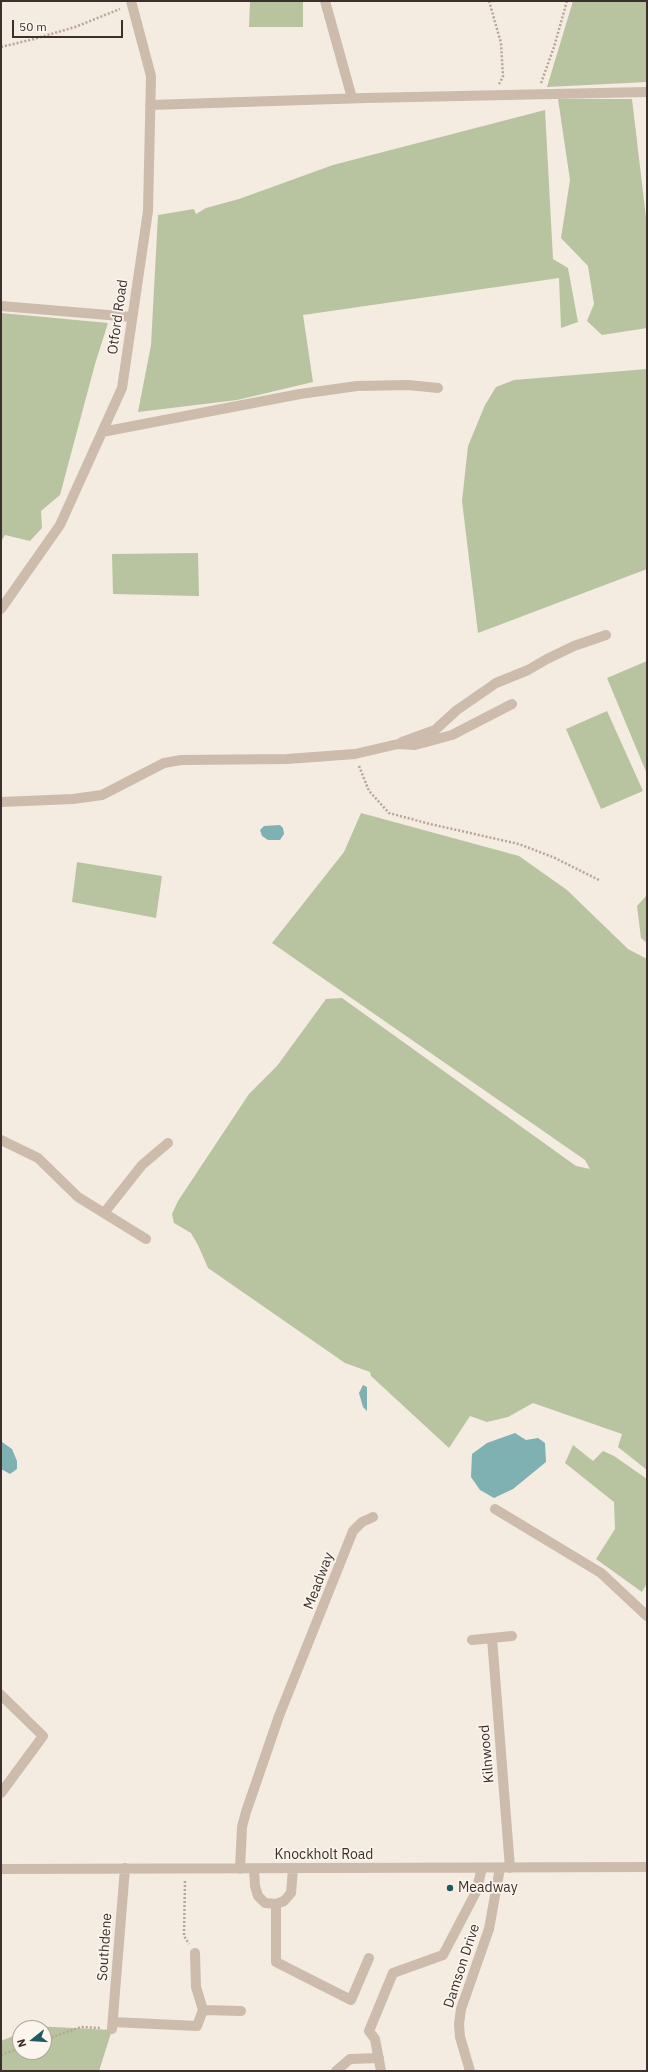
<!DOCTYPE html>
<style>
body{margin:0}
#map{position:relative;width:648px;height:2072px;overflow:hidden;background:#f4ebe1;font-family:"IBM Plex Sans",sans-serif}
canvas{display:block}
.frame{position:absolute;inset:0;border:2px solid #3b302b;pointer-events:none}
.north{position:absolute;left:12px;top:2020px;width:40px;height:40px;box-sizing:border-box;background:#fbf5ee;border:1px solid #aea6a0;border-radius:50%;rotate:253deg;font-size:11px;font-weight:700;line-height:16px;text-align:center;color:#3b302b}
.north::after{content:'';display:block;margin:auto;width:14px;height:18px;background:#1f5a5e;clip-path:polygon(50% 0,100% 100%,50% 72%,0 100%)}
.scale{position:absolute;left:12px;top:20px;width:111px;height:18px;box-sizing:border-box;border:2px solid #3b302b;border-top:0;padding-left:5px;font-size:12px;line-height:14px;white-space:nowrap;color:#3b302b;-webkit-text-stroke:3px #fbf5ee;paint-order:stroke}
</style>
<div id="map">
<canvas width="648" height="2072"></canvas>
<div class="frame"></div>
<div class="north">N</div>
<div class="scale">50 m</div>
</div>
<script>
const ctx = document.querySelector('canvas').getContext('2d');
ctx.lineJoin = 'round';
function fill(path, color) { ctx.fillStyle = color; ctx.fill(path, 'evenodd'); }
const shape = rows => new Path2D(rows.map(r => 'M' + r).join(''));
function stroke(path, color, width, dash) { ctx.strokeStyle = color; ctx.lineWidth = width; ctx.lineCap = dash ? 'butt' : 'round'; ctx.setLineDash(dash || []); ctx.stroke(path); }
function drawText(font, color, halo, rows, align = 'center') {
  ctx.font = font + ' "IBM Plex Sans",sans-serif'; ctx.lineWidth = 3.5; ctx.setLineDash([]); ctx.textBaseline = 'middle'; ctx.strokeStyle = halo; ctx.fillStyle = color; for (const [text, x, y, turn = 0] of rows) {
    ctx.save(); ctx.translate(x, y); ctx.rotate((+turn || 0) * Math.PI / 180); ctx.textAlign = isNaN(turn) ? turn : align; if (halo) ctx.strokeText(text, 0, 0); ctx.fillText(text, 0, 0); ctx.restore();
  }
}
fill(shape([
 [573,1,647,1,647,82,547,87],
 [250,2,303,2,303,27,249,27],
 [558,99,632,99,647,226,647,328,602,335,587,321,594,304,588,266,561,238,570,180],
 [545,110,553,259,568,268,578,322,561,328,559,278,303,315,313,382,237,400,138,412,151,345,158,215,194,209,196,214,206,208,239,199,333,165],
 [1,313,108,323,95,364,60,495,41,511,42,528,30,541,5,535,1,541],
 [647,369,647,569,478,633,462,501,468,446,485,405,496,387,514,380],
 [198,553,199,596,113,594,112,554],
 [647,661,647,774,607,678],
 [607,711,643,791,601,809,566,729],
 [361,813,519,856,567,890,628,949,647,959,647,1470,618,1447,622,1434,533,1403,508,1417,487,1422,470,1416,449,1448,371,1376,370,1372,345,1363,208,1268,198,1245,191,1233,174,1223,172,1214,178,1201,249,1094,277,1066,326,999,342,998,576,1166,590,1169,585,1160,272,943,344,852],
 [77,862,162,876,156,918,72,902],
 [647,895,647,943,641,938,637,906],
 [573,1445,593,1461,603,1451,614,1456,647,1479,647,1583,642,1592,596,1559,615,1529,614,1502,565,1463],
 [35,2026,112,2030,99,2071,1,2071,1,2041,20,2033,20,2052,44,2052,44,2028,31,2028]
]), '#b8c4a0');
fill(shape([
 [280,825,283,828,284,834,280,840,268,840,262,836,260,830,264,826],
 [363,1385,367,1387,367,1411,363,1407,359,1393],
 [515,1433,526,1440,538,1438,545,1443,546,1462,513,1489,494,1498,480,1490,471,1477,472,1454,487,1443],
 [1,1435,2,1442,12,1449,17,1461,17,1469,10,1474,1,1469]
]), '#7fb0b2');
stroke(shape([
 [489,1,501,43,503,77,499,84],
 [1,47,34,39,75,27,120,9],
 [541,83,554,47,567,1],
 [359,766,369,791,389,813,430,824,519,844,555,858,599,880],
 [185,1881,184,1936,189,1944],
 [44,2040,81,2027,101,2028],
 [1,2055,20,2048]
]), '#b9a596', 2.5, [2, 2]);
stroke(shape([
 [325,1,352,98],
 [150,105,366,98,647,92],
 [1,306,132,317],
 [102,432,300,394,357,386,408,385,438,388],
 [1,609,60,525,122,388,148,211,151,76,131,1],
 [402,742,435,730,457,710,496,683,528,670,547,659,574,646,606,635],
 [1,802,73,799,102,795,164,763,181,760,287,759,355,754,398,744,415,745,452,735,512,704],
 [1,1140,38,1158,78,1197,146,1239],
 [104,1213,142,1165,168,1143],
 [495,1509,601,1573,647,1616],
 [492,1638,510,1868],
 [472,1640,512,1636],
 [1,1695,43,1736,1,1793],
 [1,1869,647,1867],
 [240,1869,242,1827,246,1812,279,1716,353,1531,362,1522,373,1517],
 [254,1869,255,1886,258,1896,265,1903,276,1904,284,1901,291,1893,293,1869],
 [276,1904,276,1962,351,2000,369,1958],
 [195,1953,196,1987,203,2010],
 [113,2022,197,2026,203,2010,241,2011],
 [112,2029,125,1868],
 [336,2071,350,2059,379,2058],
 [381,2071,375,2039,369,2031,393,1973,443,1955,476,1892,482,1868],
 [470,2071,460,2037,459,2024,461,2009,489,1929,500,1868]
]), '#cdbbac', 10);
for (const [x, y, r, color] of [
 [450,1888,4,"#1f5a5e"]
]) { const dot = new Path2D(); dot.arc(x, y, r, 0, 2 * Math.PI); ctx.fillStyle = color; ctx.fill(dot); stroke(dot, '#fbf5ee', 1.5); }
drawText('14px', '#3b302b', '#fbf5ee', [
 ["Otford Road",118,317,-82],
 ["Meadway",319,1581,-69],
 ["Kilnwood",487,1754,-95],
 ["Knockholt Road",324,1855],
 ["Southdene",105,1947,-86],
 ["Damson Drive",462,1966,-72]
]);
drawText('14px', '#3b302b', '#fbf5ee', [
 ["Meadway",458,1888]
], 'left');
</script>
